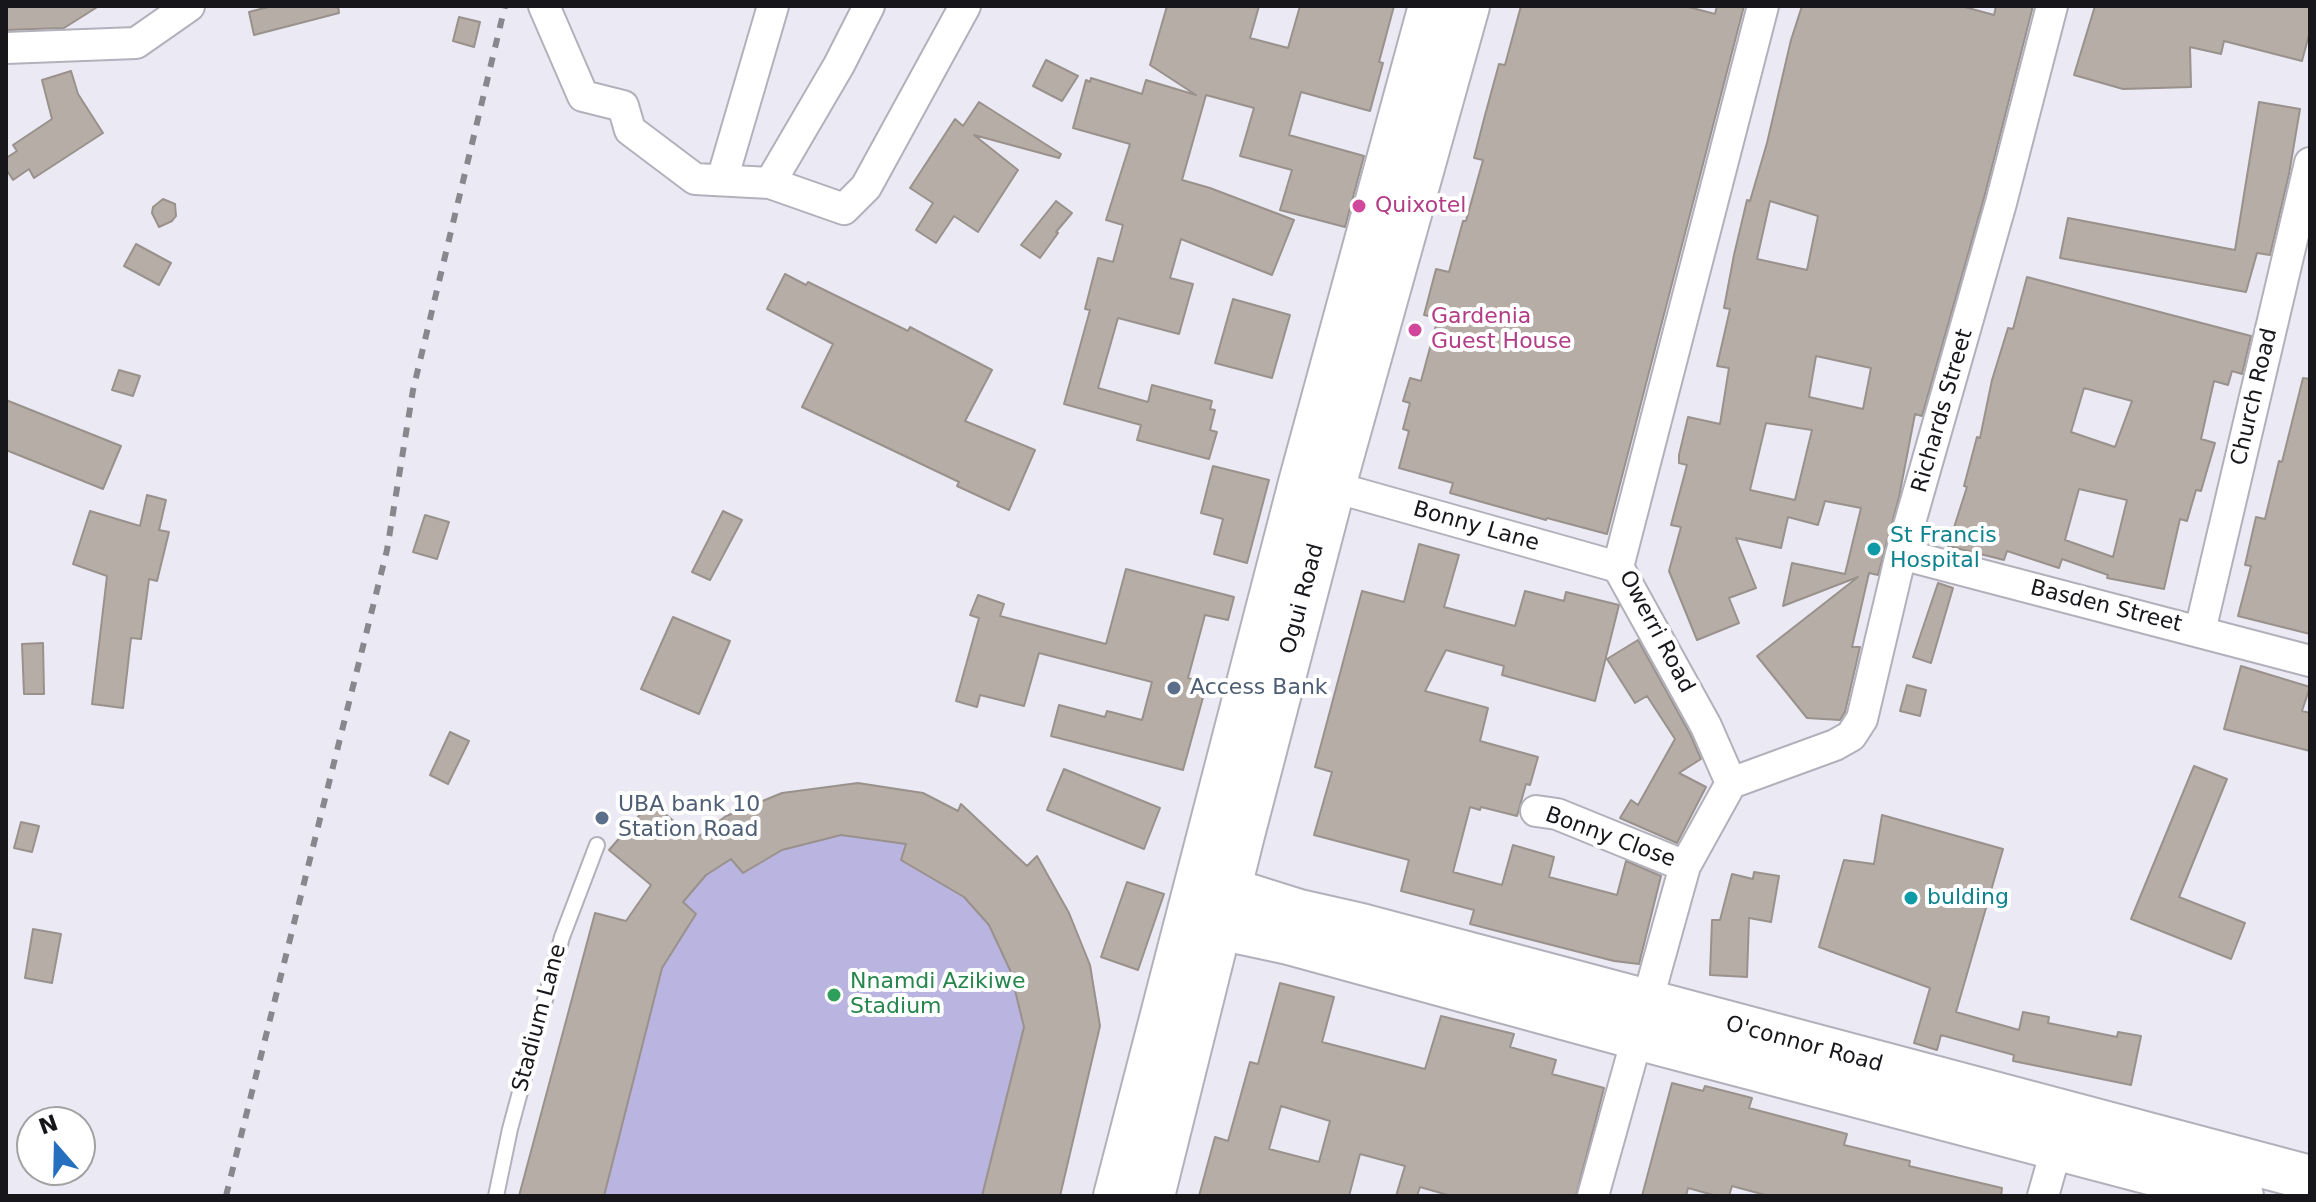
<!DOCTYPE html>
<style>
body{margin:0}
#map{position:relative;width:2316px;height:1202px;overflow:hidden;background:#ebeaf4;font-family:"DejaVu Sans",sans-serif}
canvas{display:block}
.frame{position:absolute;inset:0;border:8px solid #17161a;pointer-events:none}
.north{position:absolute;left:16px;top:1106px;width:80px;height:80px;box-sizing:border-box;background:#fff;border:2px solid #a2a2a3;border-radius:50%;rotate:340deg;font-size:22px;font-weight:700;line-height:32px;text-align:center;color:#17161a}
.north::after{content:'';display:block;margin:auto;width:28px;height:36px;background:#256fbf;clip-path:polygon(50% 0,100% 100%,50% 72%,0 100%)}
</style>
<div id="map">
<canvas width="2316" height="1202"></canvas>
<div class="frame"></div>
<div class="north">N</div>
</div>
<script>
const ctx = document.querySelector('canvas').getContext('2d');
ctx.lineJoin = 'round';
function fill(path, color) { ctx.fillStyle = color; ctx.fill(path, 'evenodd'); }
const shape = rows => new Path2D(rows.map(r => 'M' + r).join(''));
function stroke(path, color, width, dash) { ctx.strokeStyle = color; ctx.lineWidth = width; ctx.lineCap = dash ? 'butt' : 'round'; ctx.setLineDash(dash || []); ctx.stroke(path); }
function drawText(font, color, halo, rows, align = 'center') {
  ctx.font = font + ' "DejaVu Sans",sans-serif'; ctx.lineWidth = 8; ctx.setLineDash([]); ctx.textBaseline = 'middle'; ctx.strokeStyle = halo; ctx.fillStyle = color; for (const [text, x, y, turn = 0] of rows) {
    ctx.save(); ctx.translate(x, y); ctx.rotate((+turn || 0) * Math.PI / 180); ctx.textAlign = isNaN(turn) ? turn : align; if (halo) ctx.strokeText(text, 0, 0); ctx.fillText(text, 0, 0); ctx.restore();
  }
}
fill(shape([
 [858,783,923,793,980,822,1026,866,1037,856,1069,913,1089,965,1100,1026,1060,1196,519,1196,595,913,626,921,672,855,726,816,782,793]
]), '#b9b4e0');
const building = shape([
 [6,6,99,6,64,28,6,30,6,6],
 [272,6,338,6,339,13,254,35,249,12,272,6],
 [1167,6,1259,6,1250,38,1288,48,1300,6,1394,6,1379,62,1383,63,1370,111,1301,92,1289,135,1364,156,1345,227,1280,210,1292,170,1240,156,1254,108,1206,95,1182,180,1210,188,1294,220,1272,275,1181,239,1170,278,1193,284,1179,334,1118,318,1098,388,1148,402,1152,385,1212,401,1210,409,1215,410,1210,430,1217,432,1209,459,1137,440,1141,425,1064,404,1090,310,1085,309,1098,258,1113,262,1123,225,1106,220,1130,144,1073,128,1086,80,1090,82,1091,78,1142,94,1146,80,1196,95,1150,65,1167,6],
 [1521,6,1685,6,1715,14,1717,6,1744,6,1607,534,1547,518,1546,520,1450,493,1453,483,1399,468,1409,431,1403,429,1410,403,1403,401,1410,378,1421,381,1438,318,1424,315,1436,269,1449,272,1463,221,1466,221,1483,160,1474,158,1484,119,1499,64,1505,65,1521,6],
 [1802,6,1961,6,1994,15,1996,6,2033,6,1984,198,1922,416,1915,414,1899,497,1878,575,1869,573,1852,647,1860,647,1845,712,1840,720,1807,718,1757,656,1858,577,1783,606,1792,563,1845,574,1861,508,1825,501,1818,525,1788,517,1781,548,1736,538,1756,588,1729,598,1739,623,1697,640,1669,571,1681,527,1671,525,1687,465,1679,463,1679,455,1688,417,1720,424,1729,368,1717,366,1730,309,1724,308,1734,255,1747,200,1750,201,1767,143,1791,40,1802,6],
 [1770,201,1818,216,1807,270,1757,259,1770,201],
 [1816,356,1871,368,1863,409,1809,397,1816,356],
 [1766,423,1812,430,1795,500,1750,490,1766,423],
 [2095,6,2310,6,2310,31,2302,61,2224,41,2221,54,2190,47,2191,87,2123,89,2074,75,2095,6],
 [459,17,480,22,474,47,453,41,459,17],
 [1046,60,1078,76,1062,101,1033,86,1046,60],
 [71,71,78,94,103,133,34,178,29,169,13,180,6,169,6,158,17,151,13,145,52,119,42,80,71,71],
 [979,102,1061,154,1059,158,974,135,1018,170,978,232,954,216,936,243,916,230,933,203,910,188,955,119,963,126,979,102],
 [2259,102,2300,109,2289,174,2270,255,2257,253,2246,292,2060,258,2068,218,2235,250,2259,102],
 [163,199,175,204,176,216,172,221,159,227,152,213,153,207,163,199],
 [1056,201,1072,213,1056,232,1058,233,1040,258,1021,245,1056,201],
 [136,244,171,263,159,285,124,266,136,244],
 [785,274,806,285,808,282,908,331,910,327,992,370,965,421,1035,450,1009,510,957,486,959,482,802,407,833,344,767,309,785,274],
 [2027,277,2251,336,2242,374,2232,371,2228,385,2214,381,2201,439,2215,443,2201,491,2196,490,2187,521,2180,519,2164,589,2107,578,2108,575,2062,559,2059,568,2007,551,2004,560,1948,546,1967,487,1964,486,1977,437,1980,438,1992,380,2008,328,2013,329,2027,277],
 [2084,388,2132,401,2115,447,2071,432,2084,388],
 [2079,489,2127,500,2113,557,2065,540,2079,489],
 [1233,299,1290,315,1272,378,1215,363,1233,299],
 [119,370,140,376,133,396,112,390,119,370],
 [2303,378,2310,379,2310,634,2238,616,2251,566,2245,565,2256,517,2265,519,2279,461,2282,462,2303,378],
 [6,400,121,446,103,489,6,450,6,400],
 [1213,466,1269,480,1247,563,1214,554,1223,519,1201,513,1213,466],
 [147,495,166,500,159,530,169,532,157,581,149,579,141,639,131,638,123,708,92,704,107,576,73,564,90,511,140,526,147,495],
 [723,511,742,520,710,580,692,572,723,511],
 [425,515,449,522,437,559,413,552,425,515],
 [1419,544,1459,555,1444,607,1515,626,1525,591,1564,601,1566,592,1619,605,1595,701,1502,675,1504,666,1446,650,1425,691,1488,708,1480,741,1538,757,1530,785,1526,784,1517,816,1481,807,1480,810,1470,807,1453,872,1502,885,1513,845,1554,857,1549,877,1617,895,1626,861,1661,876,1639,964,1614,961,1470,924,1474,910,1401,891,1409,860,1314,835,1332,772,1315,767,1362,591,1404,602,1419,544],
 [1126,569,1234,597,1228,620,1205,615,1188,678,1207,683,1183,770,1051,736,1059,705,1105,717,1107,711,1142,720,1152,682,1039,653,1024,706,980,695,977,707,956,701,979,618,970,615,978,595,1004,604,1000,616,1106,644,1126,569],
 [1938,583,1953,588,1931,663,1913,657,1938,583],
 [673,617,730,641,699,714,641,689,673,617],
 [1638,640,1690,734,1701,759,1679,773,1706,787,1677,843,1620,818,1631,800,1638,805,1675,739,1647,696,1635,703,1607,659,1638,640],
 [43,643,44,694,24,694,22,644,43,643],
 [2241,666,2310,687,2302,711,2310,713,2310,751,2224,729,2241,666],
 [1907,685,1926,690,1920,716,1900,711,1907,685],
 [450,732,469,741,448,784,430,775,450,732],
 [2194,766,2227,779,2179,897,2245,923,2231,959,2131,919,2194,766],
 [1064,769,1160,808,1144,849,1047,810,1064,769],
 [858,783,923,793,958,811,961,804,1027,866,1037,856,1069,913,1090,965,1100,1026,1060,1196,982,1196,1024,1027,1010,970,989,925,964,897,901,860,906,844,841,835,782,850,743,873,731,859,706,875,683,902,696,914,662,968,604,1196,519,1196,595,913,626,921,651,885,609,850,651,802,695,839,726,816,782,793,858,783],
 [1882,815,2003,849,1956,1012,2019,1030,2023,1012,2049,1017,2048,1023,2117,1037,2118,1032,2141,1036,2131,1085,2013,1061,2014,1055,1941,1035,1937,1050,1914,1043,1930,988,1819,947,1844,860,1874,864,1882,815],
 [21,822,39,826,32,852,14,848,21,822],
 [1754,872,1779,876,1771,922,1749,918,1747,977,1710,975,1712,920,1720,920,1732,874,1753,879,1754,872],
 [1127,882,1164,894,1138,970,1101,957,1127,882],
 [33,929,61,934,52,983,25,978,33,929],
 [1280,983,1334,997,1322,1042,1425,1069,1441,1016,1514,1034,1510,1047,1556,1060,1552,1074,1604,1088,1576,1196,1451,1196,1420,1187,1417,1196,1396,1196,1405,1166,1360,1154,1349,1196,1199,1196,1215,1137,1228,1141,1250,1062,1258,1064,1280,983],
 [1281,1106,1330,1121,1319,1162,1269,1149,1281,1106],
 [1672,1083,1703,1091,1705,1086,1752,1098,1749,1108,1847,1134,1844,1145,1910,1161,1909,1166,2002,1188,2001,1196,1769,1196,1732,1186,1729,1196,1717,1196,1688,1188,1686,1196,1642,1196,1672,1083]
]);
fill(building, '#b6ada7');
stroke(building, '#99918b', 2);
const lane = shape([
 [496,1196,510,1129,562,937,597,845]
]);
const street = shape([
 [544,6,583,96,623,106,630,130,695,179,770,183,844,209,866,187,965,6],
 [6,48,136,43,189,6],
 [722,180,773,6],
 [770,183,839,65,869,6],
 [1316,482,1618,567],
 [1901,554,2310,661],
 [2200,631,2310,163],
 [1731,783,1835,745,1851,736,1862,719,1901,554,2001,203,2052,6],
 [1731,783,1706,726,1618,567,1763,6],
 [1536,811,1557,814,1685,866],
 [1593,1196,1685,866,1731,783],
 [2043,1196,2062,1129]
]);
const primary = shape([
 [1200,881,1299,912,1361,926,2310,1178],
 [1191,921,1289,942,1637,1037,2241,1196],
 [1116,1196,1302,479,1431,6],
 [1152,1196,1242,835,1333,486,1467,6]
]);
stroke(lane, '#b2b1bb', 18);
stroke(street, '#b2b1bb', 34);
stroke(primary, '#b2b1bb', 48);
stroke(lane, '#fff', 14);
stroke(street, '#fff', 30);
stroke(primary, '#fff', 44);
stroke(shape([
 [226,1196,387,550,413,390,505,6]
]), '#88878e', 6, [10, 10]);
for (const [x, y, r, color] of [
 [1359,206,8,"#d1479c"],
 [1415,330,8,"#d1479c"],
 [1874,549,8,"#0f9aa8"],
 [1174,688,8,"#5c6f8a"],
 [602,818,8,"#5c6f8a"],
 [1911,898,8,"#0f9aa8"],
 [834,995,8,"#2e9e5b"]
]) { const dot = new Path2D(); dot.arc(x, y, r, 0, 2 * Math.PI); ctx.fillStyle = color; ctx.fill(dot); stroke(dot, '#fff', 3); }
drawText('22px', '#b23c85', '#fff', [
 ["Quixotel",1375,206],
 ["Gardenia",1431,317],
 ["Guest House",1431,342]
], 'left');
drawText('22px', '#17161a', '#fff', [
 ["Church Road",2255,397,-77],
 ["Richards Street",1943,411,-74],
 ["Bonny Lane",1476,527,16],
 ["Ogui Road",1303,599,-75],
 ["Basden Street",2106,607,14],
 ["Owerri Road",1656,632,62],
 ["Bonny Close",1610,838,20],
 ["Stadium Lane",540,1018,-75],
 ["O'connor Road",1804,1045,15]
]);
drawText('22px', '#0d838f', '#fff', [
 ["St Francis",1890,536],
 ["Hospital",1890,561],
 ["bulding",1927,898]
], 'left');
drawText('22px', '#4e5e75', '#fff', [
 ["Access Bank",1190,688],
 ["UBA bank 10",618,805],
 ["Station Road",618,830]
], 'left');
drawText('22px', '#27864d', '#fff', [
 ["Nnamdi Azikiwe",850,982],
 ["Stadium",850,1007]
], 'left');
</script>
